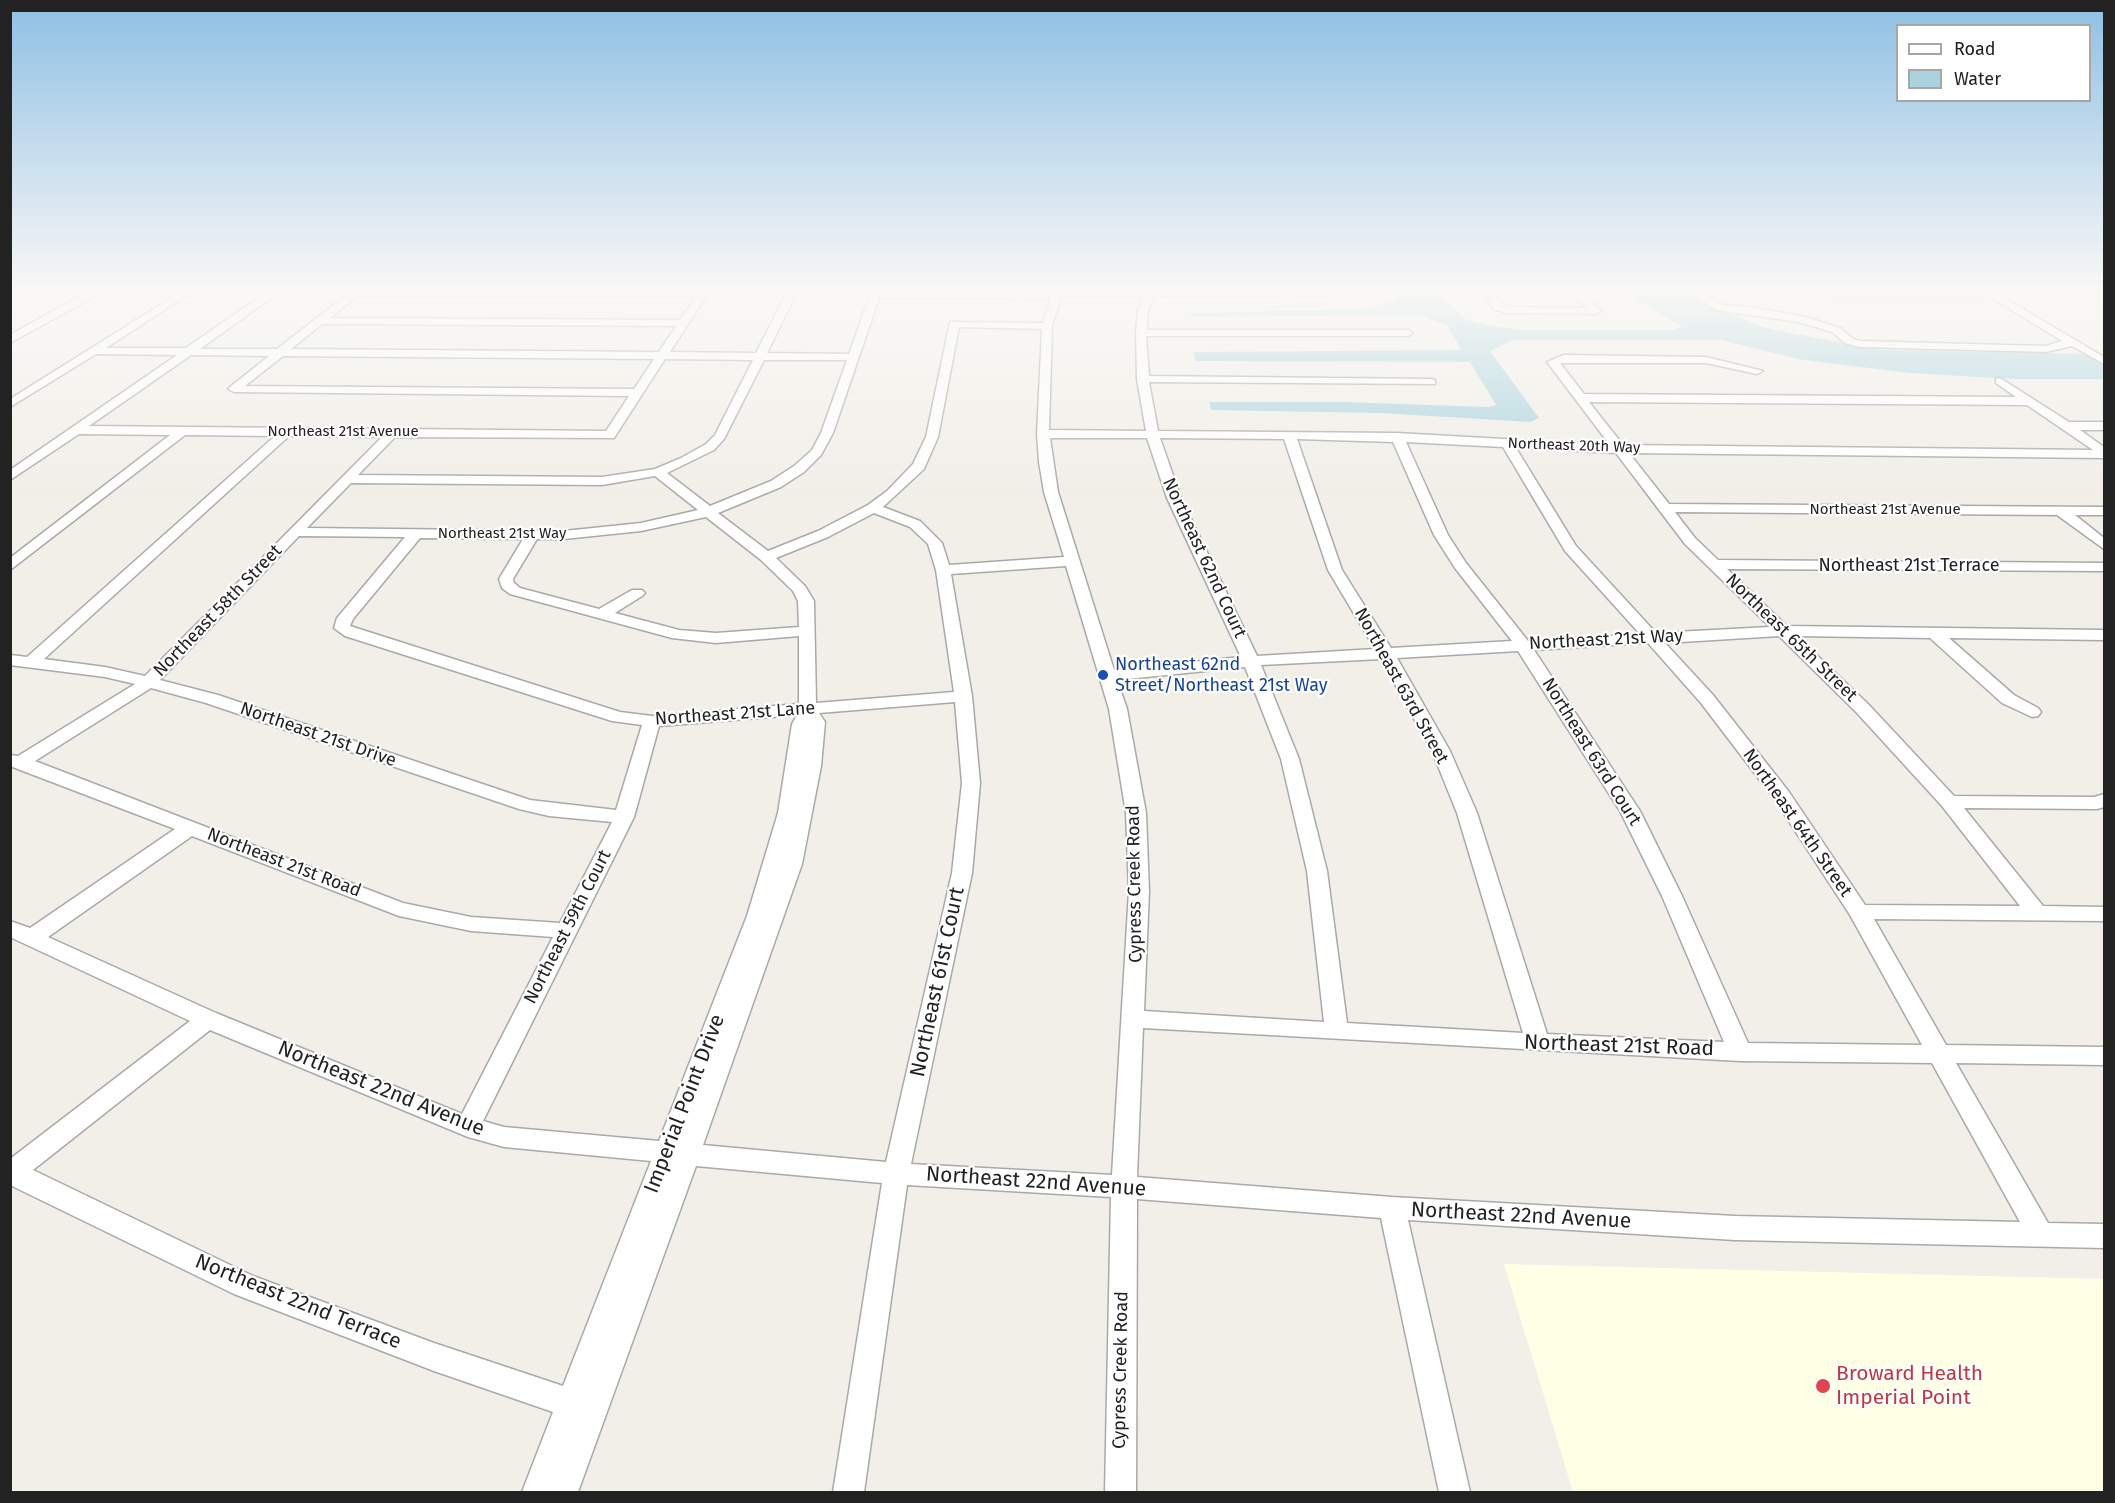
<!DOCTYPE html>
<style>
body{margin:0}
#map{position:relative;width:2115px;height:1503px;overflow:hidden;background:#f2efe9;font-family:"Fira Sans",sans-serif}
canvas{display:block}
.frame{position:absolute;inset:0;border:12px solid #222;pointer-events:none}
.legend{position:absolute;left:1896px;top:24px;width:195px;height:78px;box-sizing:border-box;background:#fff;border:2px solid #a7a7a7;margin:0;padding:8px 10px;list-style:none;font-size:18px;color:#222}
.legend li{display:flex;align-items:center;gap:12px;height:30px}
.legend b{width:30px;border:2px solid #a7a7a7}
</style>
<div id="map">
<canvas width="2115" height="1503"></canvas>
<div class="frame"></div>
<ul class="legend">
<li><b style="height:8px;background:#fff"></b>Road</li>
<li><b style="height:16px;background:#aad3df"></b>Water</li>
</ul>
</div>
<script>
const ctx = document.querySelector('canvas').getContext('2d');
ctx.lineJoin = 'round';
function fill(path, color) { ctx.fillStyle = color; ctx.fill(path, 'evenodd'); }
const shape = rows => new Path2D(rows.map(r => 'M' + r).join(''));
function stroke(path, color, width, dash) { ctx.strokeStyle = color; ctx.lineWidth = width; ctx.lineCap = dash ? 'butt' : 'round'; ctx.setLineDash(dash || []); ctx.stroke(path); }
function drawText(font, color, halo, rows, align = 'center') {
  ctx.font = font + ' "Fira Sans",sans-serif'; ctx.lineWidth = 4.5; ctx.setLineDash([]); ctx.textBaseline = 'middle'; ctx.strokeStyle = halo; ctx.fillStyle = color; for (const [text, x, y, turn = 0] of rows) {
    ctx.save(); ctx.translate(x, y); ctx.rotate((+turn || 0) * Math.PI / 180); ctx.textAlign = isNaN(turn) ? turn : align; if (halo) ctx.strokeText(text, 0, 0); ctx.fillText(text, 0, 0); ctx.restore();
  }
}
fill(shape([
 [1813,290,1971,290,1991,303,1959,305,1836,303,1827,301]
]), '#f2dad9');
fill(shape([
 [1504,1264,2104,1279,2104,1492,1573,1492]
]), '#ffffe5');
fill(shape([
 [1413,290,1437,290,1464,319,1487,325,1523,330,1675,330,1681,326,1635,299,1626,290,1687,290,1710,306,1769,329,1881,350,2104,354,2104,379,2013,379,1910,373,1803,360,1720,340,1513,340,1490,351,1539,418,1530,422,1381,413,1211,410,1209,402,1345,402,1488,407,1496,405,1470,362,1195,361,1194,352,1461,350,1447,325,1418,315,1193,317,1189,313,1364,309,1394,302]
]), '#aad3df');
const minor = shape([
 [56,290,195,290,106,348,186,348,270,290,282,290,200,349,277,349,353,290,710,290,670,352,756,353,788,290,798,290,767,353,849,354,870,295,875,292,1357,290,1352,293,1297,297,1154,296,1148,311,1147,330,1408,330,1413,333,1408,336,1146,336,1149,376,1431,379,1435,380,1435,384,1149,382,1158,431,1397,433,1610,445,1547,362,1564,355,1706,357,1763,371,1757,374,1706,363,1560,363,1584,394,2016,397,1996,383,1996,379,2000,378,2069,422,2104,422,2104,430,2080,430,2104,447,2104,458,1629,453,1669,504,2104,507,2104,515,2075,515,2104,538,2104,549,2057,515,1675,512,1695,538,1718,560,2104,563,2104,571,1727,569,1787,626,2104,630,2104,640,1949,638,2014,695,2038,708,2041,712,2038,716,2032,717,2002,703,1930,638,1797,636,1869,705,1954,796,2094,797,2104,794,2104,807,2097,809,1964,808,2043,906,2104,907,2104,921,1874,919,1946,1045,2104,1047,2104,1065,1956,1063,2048,1223,2104,1224,2104,1248,1735,1240,1408,1220,1470,1492,1439,1492,1381,1218,1137,1199,1136,1492,1105,1492,1111,1197,907,1185,864,1492,833,1492,882,1183,696,1166,578,1492,522,1492,553,1412,434,1371,234,1294,10,1185,10,1159,190,1021,10,937,10,921,30,928,175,829,10,766,10,755,18,756,135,684,105,677,10,665,10,655,27,657,275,436,185,435,10,570,10,558,170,435,79,434,10,480,10,470,177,355,96,354,10,407,10,399,176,295,99,294,10,343,10,335,85,293,61,293,56,290],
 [359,295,696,296,680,320,330,318,359,295],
 [1062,295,1144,296,1138,311,1136,333,1137,379,1146,431,1049,430,1052,326,1062,295],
 [879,298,1051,299,1043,323,950,322,926,437,913,464,887,491,868,505,818,531,768,551,718,513,781,487,804,472,821,455,833,433,879,298],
 [322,324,676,326,659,352,291,349,322,324],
 [959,327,1042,329,1037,434,1039,462,1044,492,1064,557,949,565,942,543,920,521,883,507,924,469,938,437,959,327],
 [191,355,269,356,230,387,228,389,234,392,629,396,606,431,89,426,191,355],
 [283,356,654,359,634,389,245,386,283,356],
 [665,359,753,360,715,435,706,444,681,458,655,469,602,477,358,475,395,437,614,438,665,359],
 [764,360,847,360,821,433,812,450,794,466,771,481,710,506,667,473,714,450,724,439,764,360],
 [1589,402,2027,405,2093,450,1623,445,1589,402],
 [289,436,382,437,145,676,105,667,44,659,289,436],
 [1050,438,1147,438,1167,498,1241,657,1114,670,1058,492,1050,438],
 [1160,438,1284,439,1328,570,1375,649,1257,656,1181,498,1160,438],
 [1297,439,1393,442,1434,535,1455,568,1512,641,1391,648,1342,570,1297,439],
 [1406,442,1503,447,1565,551,1640,634,1528,641,1466,563,1448,535,1406,442],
 [1516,448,1616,453,1685,544,1770,627,1656,633,1576,546,1516,448],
 [655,476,698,510,641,523,564,531,307,528,351,483,602,485,655,476],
 [874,513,910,527,928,544,936,570,954,692,816,703,814,601,805,586,776,558,828,537,874,513],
 [706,517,761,560,793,591,798,601,799,627,716,633,679,630,615,613,642,596,645,593,642,590,632,590,599,609,520,588,514,583,513,579,537,539,564,539,641,531,706,517],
 [299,536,405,537,337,618,334,628,345,636,612,721,642,725,616,810,530,800,218,695,160,680,299,536],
 [420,538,523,539,499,579,502,588,510,594,672,638,716,643,799,636,799,704,652,716,620,712,350,626,353,619,420,538],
 [1066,566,1109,709,1126,813,1129,891,1112,1175,911,1164,972,873,980,783,972,696,951,574,1066,566],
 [1779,636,1857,713,1942,806,2020,906,1865,905,1789,792,1713,695,1665,643,1779,636],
 [1648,643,1701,703,1775,800,1850,915,1922,1045,1748,1043,1682,896,1640,811,1534,650,1648,643],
 [1518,651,1620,811,1662,896,1724,1042,1547,1034,1477,813,1450,751,1397,658,1518,651],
 [1381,659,1432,751,1457,813,1523,1033,1347,1023,1327,871,1299,759,1261,665,1381,659],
 [1245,667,1281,759,1307,871,1324,1022,1144,1011,1149,891,1146,813,1127,709,1117,680,1245,667],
 [151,688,206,703,519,809,549,816,612,822,560,923,471,917,403,903,35,761,151,688],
 [955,702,962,783,952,873,886,1162,703,1145,802,864,821,766,825,722,819,713,955,702],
 [797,715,792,724,778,813,747,916,659,1141,504,1127,483,1121,634,817,659,726,797,715],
 [192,836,399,916,471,931,553,937,462,1114,216,1013,48,937,192,836],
 [1143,1028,1740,1061,1932,1063,2020,1222,1735,1216,1392,1197,1137,1177,1143,1028],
 [210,1030,468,1137,504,1147,651,1161,563,1386,434,1343,253,1276,33,1170,210,1030],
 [1480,290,1490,290,1507,307,1587,308,1568,290,1579,290,1601,311,1596,314,1505,313,1494,309,1480,290],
 [1687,290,1699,290,1722,305,1752,307,1805,317,1840,328,1853,339,1860,341,2045,346,2062,341,1979,290,1991,290,2104,357,2104,364,2072,346,2046,352,1860,347,1845,343,1832,332,1799,322,1716,310,1687,290]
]);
stroke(minor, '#a9a9a9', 3);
fill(minor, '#fff');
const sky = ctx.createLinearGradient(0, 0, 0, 500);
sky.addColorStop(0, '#8fc0e4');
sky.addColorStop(0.58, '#f9f8f5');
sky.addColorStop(1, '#f9f8f500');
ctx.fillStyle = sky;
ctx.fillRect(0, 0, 2115, 500);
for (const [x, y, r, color] of [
 [1103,675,6,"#1a4fb4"],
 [1823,1386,8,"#e0444e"]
]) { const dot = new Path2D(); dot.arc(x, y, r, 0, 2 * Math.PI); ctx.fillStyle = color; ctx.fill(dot); stroke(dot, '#fff', 2); }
drawText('15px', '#222', '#fff', [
 ["Northeast 21st Avenue",343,432],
 ["Northeast 20th Way",1574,446,2],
 ["Northeast 21st Avenue",1885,510],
 ["Northeast 21st Way",502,534]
]);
drawText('18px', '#222', '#fff', [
 ["Northeast 62nd Court",1204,558,65],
 ["Northeast 21st Terrace",1909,566],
 ["Northeast 58th Street",218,611,-46],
 ["Northeast 65th Street",1791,638,44],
 ["Northeast 21st Way",1606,640,-3],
 ["Northeast 63rd Street",1401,686,61],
 ["Northeast 21st Lane",735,714,-4],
 ["Northeast 21st Drive",318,735,19],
 ["Northeast 63rd Court",1591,752,58],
 ["Northeast 64th Street",1797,823,55],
 ["Northeast 21st Road",284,863,21],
 ["Cypress Creek Road",1135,884,-91],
 ["Northeast 59th Court",568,927,-63],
 ["Cypress Creek Road",1121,1370,-89]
]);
drawText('18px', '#164399', '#fff', [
 ["Northeast 62nd",1115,665],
 ["Street/Northeast 21st Way",1115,686]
], 'left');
drawText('21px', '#222', '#fff', [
 ["Northeast 61st Court",938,982,-78],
 ["Northeast 21st Road",1619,1046,2],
 ["Northeast 22nd Avenue",381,1089,22],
 ["Imperial Point Drive",685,1104,-69],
 ["Northeast 22nd Avenue",1036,1182,4],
 ["Northeast 22nd Avenue",1521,1216,3],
 ["Northeast 22nd Terrace",298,1302,22]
]);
drawText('21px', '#be3a42', '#fff', [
 ["Broward Health",1836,1374],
 ["Imperial Point",1836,1398]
], 'left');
</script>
